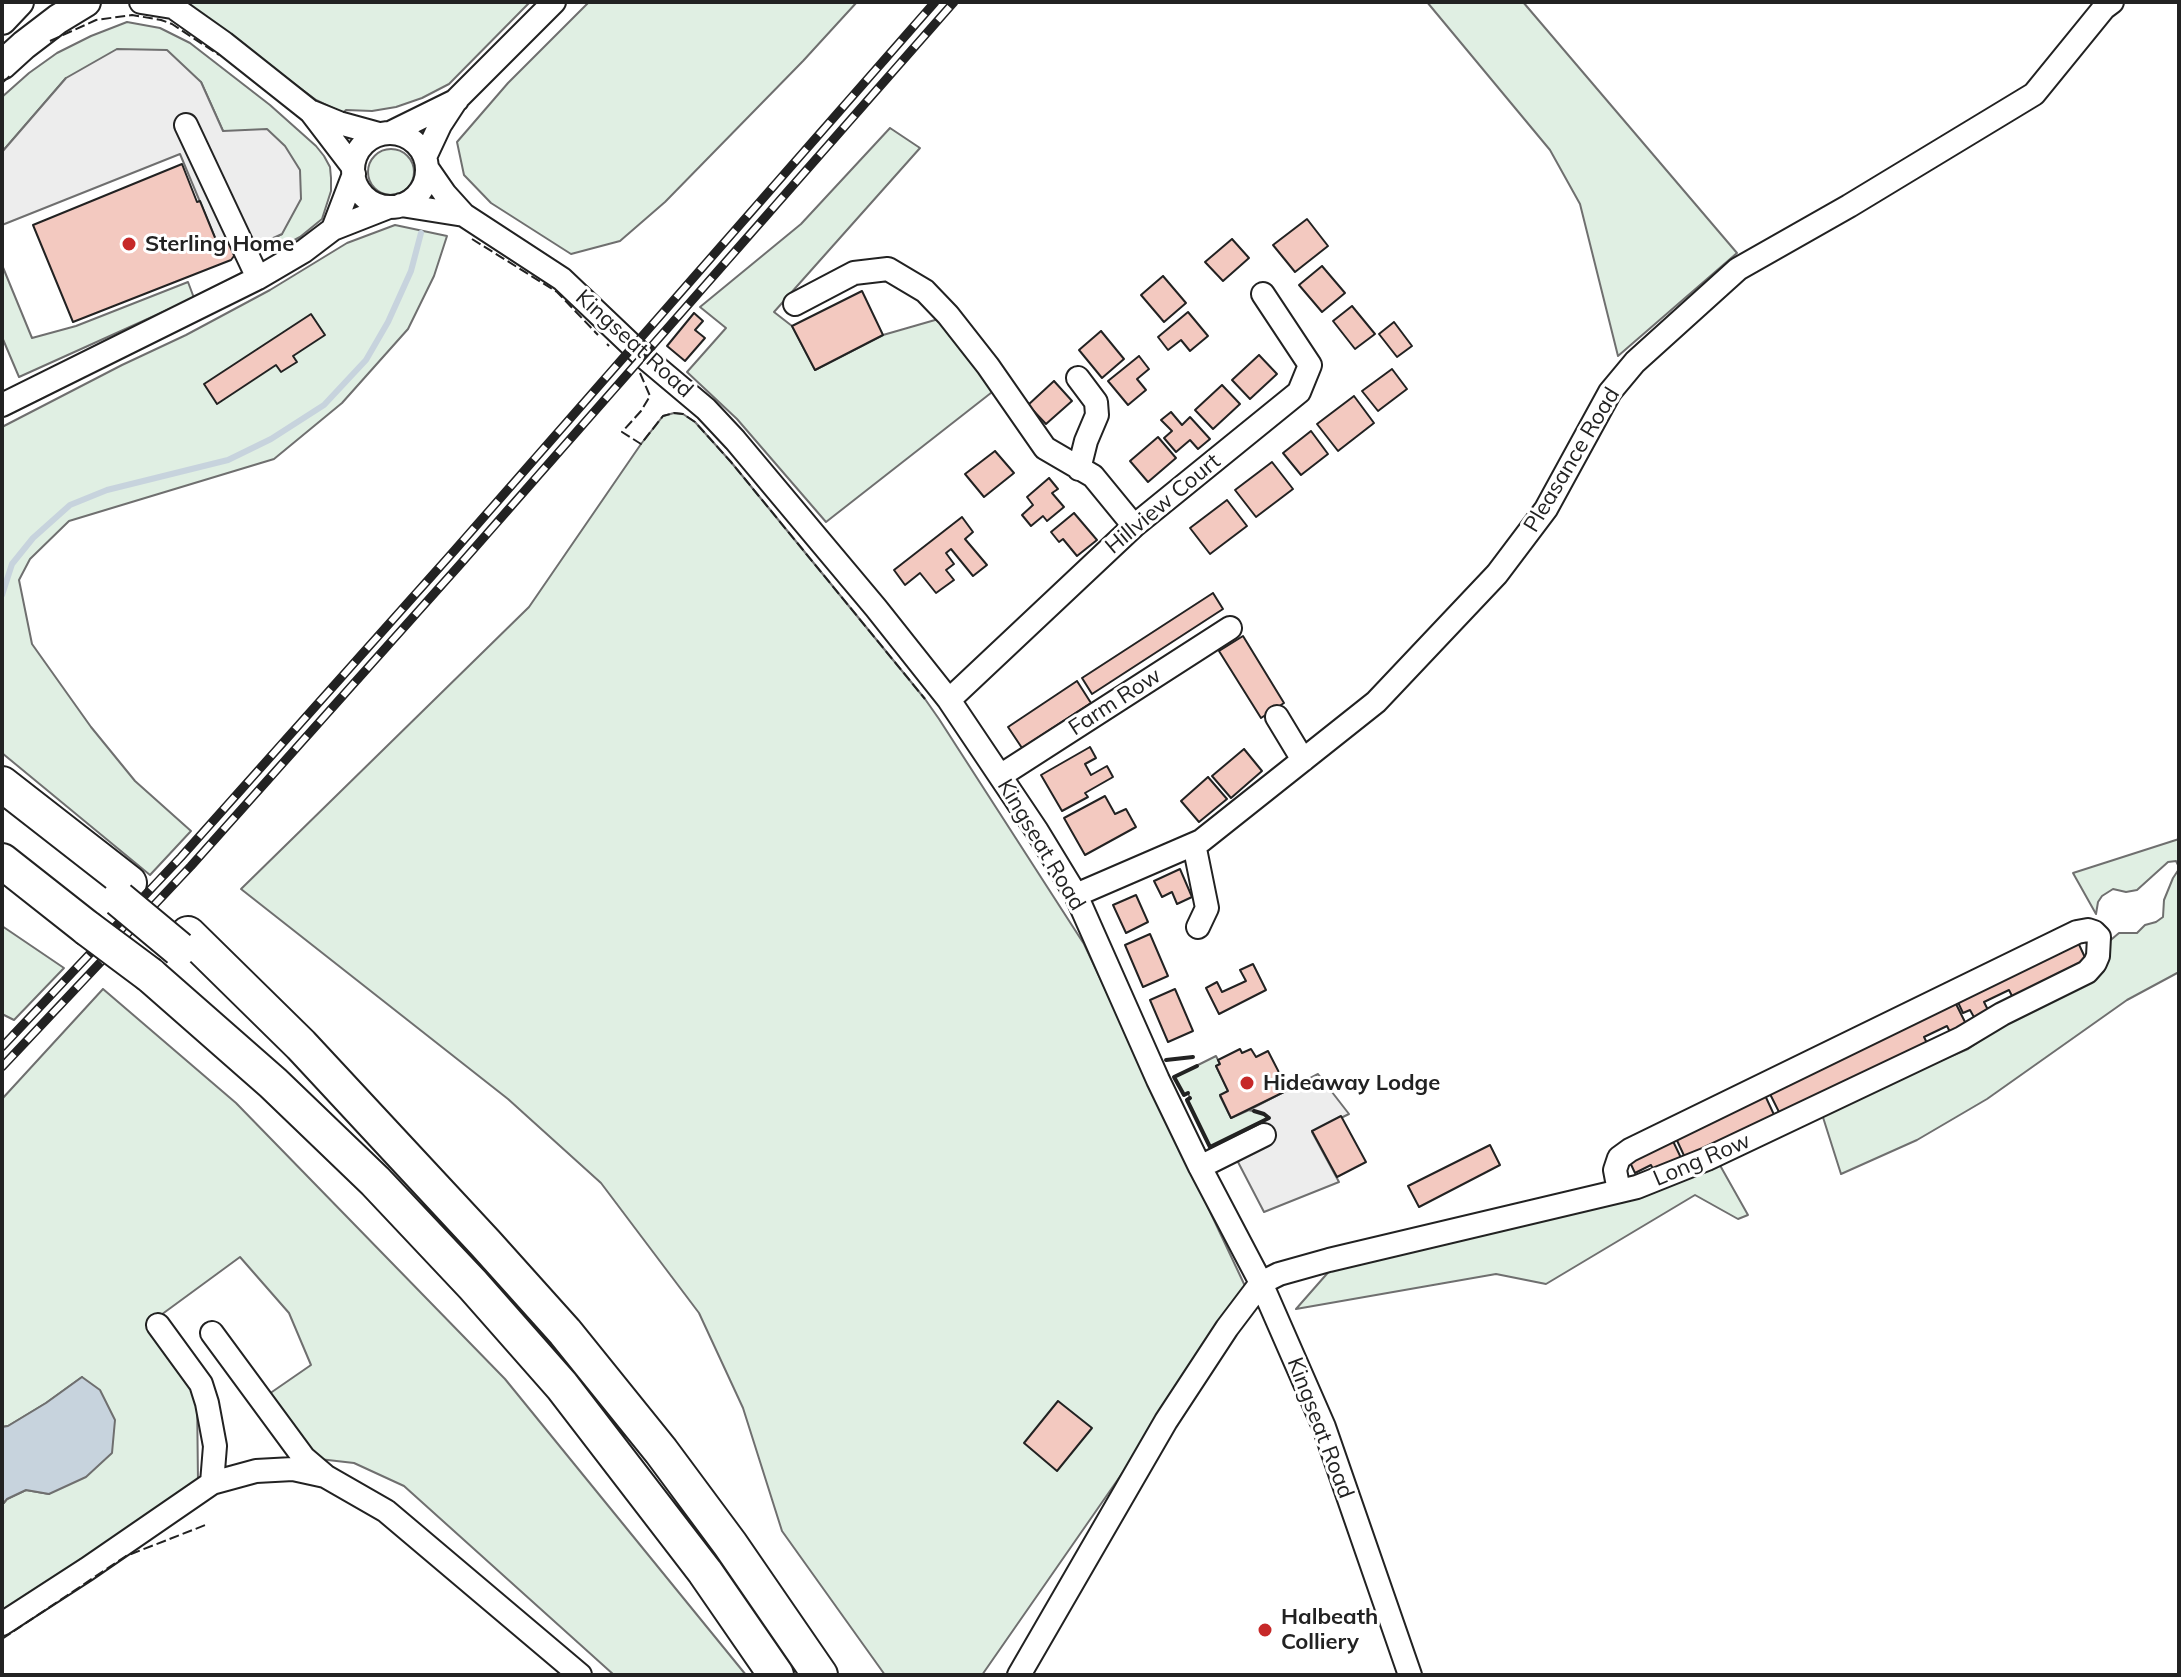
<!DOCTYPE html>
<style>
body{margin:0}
#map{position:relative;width:2181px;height:1677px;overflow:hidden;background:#fff;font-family:Mulish,sans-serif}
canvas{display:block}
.frame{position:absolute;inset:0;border:4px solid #222;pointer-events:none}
</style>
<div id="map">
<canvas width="2181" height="1677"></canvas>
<div class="frame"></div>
</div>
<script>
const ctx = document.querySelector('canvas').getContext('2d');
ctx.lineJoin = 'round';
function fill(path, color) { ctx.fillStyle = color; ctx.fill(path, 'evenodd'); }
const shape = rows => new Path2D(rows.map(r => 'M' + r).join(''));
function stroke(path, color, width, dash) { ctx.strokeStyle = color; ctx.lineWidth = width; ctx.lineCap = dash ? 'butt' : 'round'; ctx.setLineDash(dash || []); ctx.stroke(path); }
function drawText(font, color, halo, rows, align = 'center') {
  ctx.font = font + ' Mulish,sans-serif'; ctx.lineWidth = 6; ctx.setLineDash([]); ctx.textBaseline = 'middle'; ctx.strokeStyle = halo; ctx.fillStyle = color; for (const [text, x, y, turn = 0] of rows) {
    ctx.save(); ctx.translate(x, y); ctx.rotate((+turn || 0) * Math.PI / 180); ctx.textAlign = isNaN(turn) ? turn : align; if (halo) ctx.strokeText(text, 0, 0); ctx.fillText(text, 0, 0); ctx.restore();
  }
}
const green = shape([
 [185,2,530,2,449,84,422,98,396,107,372,111,346,110,343,113,316,100,185,2],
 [589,2,857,2,803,61,665,202,620,241,571,254,491,203,464,175,457,142,508,83,589,2],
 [1427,2,1523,2,1737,253,1618,356,1580,204,1550,150,1427,2],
 [127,22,160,28,190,43,270,105,316,146,324,156,330,167,331,178,331,191,322,219,300,237,285,245,280,247,263,243,282,234,223,131,201,82,66,78,2,152,2,97,29,73,57,53,91,36,127,22],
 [890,128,920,148,774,312,792,326,815,370,883,335,942,318,996,389,826,522,737,419,687,372,726,328,700,307,801,224,890,128],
 '368 172a23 23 0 1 1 46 0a23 23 0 1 1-46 0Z',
 [395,225,447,236,434,276,408,329,342,403,274,459,69,521,30,559,19,580,32,644,91,727,135,781,191,831,150,875,2,753,2,427,122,365,186,335,270,290,347,243,395,225],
 [2,265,32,338,76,326,188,282,194,298,19,377,2,337,2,265],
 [674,413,683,414,695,422,731,462,925,699,939,719,1084,944,1245,1286,1169,1406,982,1675,885,1675,782,1531,743,1408,699,1313,601,1183,508,1099,241,889,529,607,641,444,663,416,674,413],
 [2179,839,2179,867,2176,861,2168,862,2137,890,2126,892,2113,889,2102,896,2098,902,2096,914,2073,873,2179,839],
 [2179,869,2179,972,2127,1000,1987,1099,1917,1140,1841,1174,1821,1111,1968,1049,2040,1000,2119,933,2137,933,2145,925,2156,922,2163,917,2164,900,2173,878,2179,869],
 [2,926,64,968,14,1020,2,1014,2,926],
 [103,989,236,1103,505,1379,746,1675,614,1675,404,1486,354,1463,319,1459,269,1394,311,1365,289,1313,240,1257,150,1323,197,1394,198,1482,2,1613,2,1505,7,1499,26,1490,49,1494,82,1377,46,1403,8,1426,2,1427,2,1099,103,989],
 [1216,1056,1220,1064,1216,1066,1228,1091,1220,1096,1231,1118,1249,1110,1258,1111,1269,1118,1210,1147,1187,1100,1190,1098,1188,1093,1184,1095,1174,1077,1216,1056],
 [1717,1160,1748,1215,1738,1219,1695,1195,1546,1284,1496,1274,1296,1309,1332,1268,1717,1160]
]);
fill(green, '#e0efe3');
stroke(green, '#6f6f6f', 2);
const parking = shape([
 [117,49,167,50,201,82,223,131,267,129,285,146,300,170,301,199,282,234,234,256,235,251,229,243,218,245,180,154,2,225,2,152,66,78,117,49],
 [1318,1074,1349,1114,1312,1132,1339,1182,1264,1212,1226,1139,1268,1118,1264,1114,1249,1110,1318,1074]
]);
fill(parking, '#ededed');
stroke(parking, '#6f6f6f', 2);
const water = shape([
 [82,1377,100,1390,115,1420,112,1453,86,1477,49,1494,26,1490,7,1499,2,1505,2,1427,8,1426,46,1403,82,1377]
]);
fill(water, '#c7d3dd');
stroke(water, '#6f6f6f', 2);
stroke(shape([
 [2,595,12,564,33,538,70,505,107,490,228,460,271,439,324,405,366,360,388,322,411,271,421,233]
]), '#c7d3dd', 6);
const building = shape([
 [182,164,197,202,200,201,218,245,229,243,233,247,234,256,231,260,73,322,33,225,182,164],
 [1307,219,1328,246,1295,272,1273,245,1307,219],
 [1232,239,1249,258,1223,281,1205,262,1232,239],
 [1322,266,1345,293,1322,312,1299,285,1322,266],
 [1163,276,1186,303,1164,322,1141,295,1163,276],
 [862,291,883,335,815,370,792,326,862,291],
 [1352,306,1375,334,1355,349,1333,321,1352,306],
 [1188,312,1208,336,1190,351,1181,340,1168,350,1158,337,1188,312],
 [694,313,703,321,695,330,705,338,685,361,667,346,694,313],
 [311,314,325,335,293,356,297,362,281,372,276,365,217,404,204,384,311,314],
 [1394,322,1412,346,1397,357,1379,334,1394,322],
 [1101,331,1124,359,1102,378,1079,350,1101,331],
 [1259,355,1277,374,1250,399,1232,380,1259,355],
 [1139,356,1149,369,1137,379,1146,390,1128,405,1108,381,1139,356],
 [1392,369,1407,389,1378,411,1362,391,1392,369],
 [1054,381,1072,401,1046,424,1028,405,1054,381],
 [1222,385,1240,404,1213,429,1195,410,1222,385],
 [1354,396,1374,423,1338,451,1317,424,1354,396],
 [1171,412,1182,425,1190,417,1210,439,1198,449,1190,440,1176,452,1164,438,1172,431,1161,420,1171,412],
 [1311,431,1328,454,1301,475,1283,453,1311,431],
 [1158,437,1176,458,1148,482,1130,461,1158,437],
 [995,451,1014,473,984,497,965,474,995,451],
 [1272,462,1293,489,1256,517,1235,490,1272,462],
 [1049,478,1058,489,1052,493,1064,507,1047,521,1043,516,1031,526,1022,515,1033,505,1027,497,1049,478],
 [1227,500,1247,526,1210,554,1190,528,1227,500],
 [1074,513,1097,540,1077,556,1063,539,1059,542,1051,532,1074,513],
 [962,517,973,532,965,539,987,565,973,576,951,549,946,553,954,564,946,570,954,580,936,593,920,573,905,585,894,570,962,517],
 [1213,593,1223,609,1092,694,1082,678,1213,593],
 [1243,636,1284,703,1261,718,1219,651,1243,636],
 [1077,681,1091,703,1022,748,1008,727,1077,681],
 [1090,747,1096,758,1085,764,1091,775,1107,766,1113,777,1085,793,1088,797,1062,811,1041,775,1090,747],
 [1244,749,1262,771,1231,798,1212,776,1244,749],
 [1208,777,1227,799,1199,822,1181,801,1208,777],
 [1105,796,1115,814,1126,809,1136,827,1085,855,1064,818,1105,796],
 [1180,869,1192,897,1177,904,1172,892,1162,897,1154,881,1180,869],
 [1136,895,1148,922,1126,933,1113,905,1136,895],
 [1150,934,1168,976,1143,987,1125,945,1150,934],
 [2076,938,2088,964,2014,1000,2009,990,1984,1002,1989,1012,1975,1019,1970,1010,1963,1013,1955,996,2076,938],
 [1253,964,1266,990,1219,1014,1206,988,1217,982,1222,992,1246,981,1240,970,1253,964],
 [1175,989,1193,1031,1168,1042,1150,1000,1175,989],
 [1954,1000,1968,1028,1952,1036,1947,1026,1924,1037,1929,1047,1782,1118,1768,1090,1954,1000],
 [1240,1049,1242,1053,1251,1049,1256,1057,1268,1051,1288,1090,1231,1118,1220,1095,1228,1091,1216,1066,1220,1064,1218,1060,1240,1049],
 [1763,1091,1776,1119,1687,1162,1674,1134,1763,1091],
 [1341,1116,1366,1162,1337,1177,1312,1131,1341,1116],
 [1671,1137,1683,1162,1656,1175,1651,1165,1635,1173,1628,1158,1671,1137],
 [1490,1145,1500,1165,1419,1207,1408,1186,1490,1145],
 [1058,1401,1092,1428,1057,1471,1024,1443,1058,1401]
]);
fill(building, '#f3c9c0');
stroke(building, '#222', 2);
const minor = shape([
 [141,2,172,7],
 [166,2,224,43,311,112,353,167],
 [312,112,339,123,379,134],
 [186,125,258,278],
 [390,133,457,100],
 '353 170a37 37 0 1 1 74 0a37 37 0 1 1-74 0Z',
 [425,157,440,125,457,99,554,2],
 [427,168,445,194,464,215,562,279,643,356,706,409,735,440,876,608,949,700,1037,831,1076,895,1158,1080,1200,1167,1261,1283,1324,1427,1410,1675],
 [401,205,464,215],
 [333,229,354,174],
 [795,304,854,273,888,269,925,291,948,315,988,366,1045,448,1093,476,1134,526],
 [1078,378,1096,402,1097,415,1086,441,1079,469],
 [2,405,258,278,304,251,333,229,389,207],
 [949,700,1134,526,1299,392,1310,365,1263,294],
 [1277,717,1303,760],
 [1000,776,1230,628],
 [1194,844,1207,908,1198,927],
 [1076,895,1201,841,1376,702,1497,574,1546,509,1610,392,1635,362,1738,269,1849,206,2034,94,2104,8,2112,2],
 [1200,1167,1264,1135],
 [158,1325,201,1384,207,1403,215,1446,212,1483],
 [212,1333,304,1458,324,1475],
 [2,1624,87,1569,212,1483,256,1471,293,1469,325,1476,386,1511,580,1675],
 [1019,1675,1166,1421,1227,1328,1261,1283,1279,1274,1329,1260,1637,1187,1707,1159,1962,1038,2002,1014,2087,972,2095,963,2098,956,2099,937,2094,932,2088,930,2077,932,1630,1150,1619,1158,1615,1170,1619,1191]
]);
const major = shape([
 [2,20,19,2],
 [2,65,24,45,58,19,86,2]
]);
const highway = shape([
 [2,784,129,883],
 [2,861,87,928],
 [188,934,301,1045,486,1244,565,1332,661,1451,730,1544,820,1675],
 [150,975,273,1083,375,1181,473,1285,562,1386,705,1572,776,1675]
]);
stroke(minor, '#222', 26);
stroke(major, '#222', 32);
stroke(highway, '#222', 38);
stroke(minor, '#fff', 22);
stroke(major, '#fff', 28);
stroke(highway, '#fff', 34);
const rail = shape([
 [2,1047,181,857,454,551,935,2],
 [2,1067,191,866,464,560,954,2]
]);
stroke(rail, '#222', 9);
stroke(rail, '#fff', 6, [18]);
const highwayBridge = shape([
 [119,899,179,949],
 [87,928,150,975]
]);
stroke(highwayBridge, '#222', 38, []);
stroke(highwayBridge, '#fff', 34);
stroke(shape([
 [50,41,96,20,132,15,161,20,172,24,219,55],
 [2,83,11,75],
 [472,239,557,292,598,335],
 [607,344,609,346],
 [640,373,650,396,641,411,622,432,641,444,663,416,674,413,683,414,695,422,731,462,925,699],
 [2,1639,126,1556,208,1524]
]), '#222', 2, [10, 4]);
stroke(shape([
 [1166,1060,1193,1057],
 [1188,1093,1184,1095,1174,1077,1197,1066],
 [1190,1098,1187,1100,1210,1147,1269,1118,1264,1114,1254,1111]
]), '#222', 4);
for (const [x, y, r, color] of [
 [129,244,8,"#c62828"],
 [1247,1083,8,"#c62828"],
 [1265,1630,8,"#c62828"]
]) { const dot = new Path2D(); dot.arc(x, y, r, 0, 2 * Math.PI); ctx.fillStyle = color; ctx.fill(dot); stroke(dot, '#fff', 3); }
drawText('bold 22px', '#222', '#fff', [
 ["Sterling Home",145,244],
 ["Hideaway Lodge",1263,1083],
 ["Halbeath",1281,1617],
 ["Colliery",1281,1642]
], 'left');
drawText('22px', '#222', '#fff', [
 ["Kingseat Road",634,344,42],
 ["Pleasance Road",1572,460,-59],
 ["Hillview Court",1163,504,-40],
 ["Farm Row",1115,702,-33],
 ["Kingseat Road",1041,845,59],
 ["Long Row",1702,1160,-23],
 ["Kingseat Road",1320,1428,69]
]);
</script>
